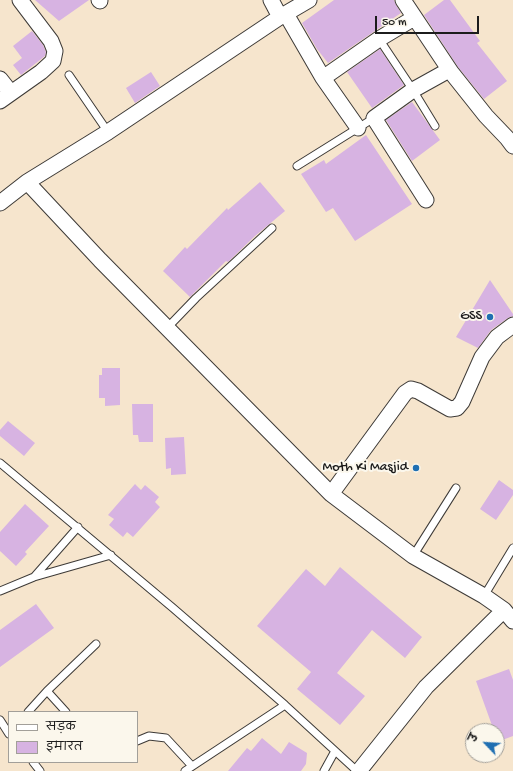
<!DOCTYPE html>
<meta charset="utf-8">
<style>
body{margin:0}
#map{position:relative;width:513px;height:771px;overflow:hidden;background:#f6e5cd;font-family:"Gochi Hand","Playpen Sans Deva",sans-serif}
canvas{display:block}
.legend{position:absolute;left:8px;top:711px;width:130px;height:52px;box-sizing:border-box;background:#fbf7ec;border:1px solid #a29f99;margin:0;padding:5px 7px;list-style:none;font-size:12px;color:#1c1c1c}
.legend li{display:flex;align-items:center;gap:8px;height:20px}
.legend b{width:20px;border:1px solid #a29f99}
.north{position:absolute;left:465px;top:723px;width:40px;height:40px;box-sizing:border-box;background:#fbf7ec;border:1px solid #a29f99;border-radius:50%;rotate:295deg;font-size:11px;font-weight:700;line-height:16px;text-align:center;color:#1c1c1c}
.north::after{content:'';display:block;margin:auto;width:14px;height:18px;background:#1f6fb2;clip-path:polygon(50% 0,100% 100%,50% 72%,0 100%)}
.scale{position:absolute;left:375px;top:16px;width:104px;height:18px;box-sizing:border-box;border:2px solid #1c1c1c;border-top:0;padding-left:5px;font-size:12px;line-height:14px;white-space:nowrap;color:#1c1c1c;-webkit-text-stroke:3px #fbf7ec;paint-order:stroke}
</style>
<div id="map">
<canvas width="513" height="771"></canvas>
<ul class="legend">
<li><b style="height:5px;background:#fff"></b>सड़क</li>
<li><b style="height:11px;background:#d7b3e2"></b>इमारत</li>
</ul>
<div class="north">उ</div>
<div class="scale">50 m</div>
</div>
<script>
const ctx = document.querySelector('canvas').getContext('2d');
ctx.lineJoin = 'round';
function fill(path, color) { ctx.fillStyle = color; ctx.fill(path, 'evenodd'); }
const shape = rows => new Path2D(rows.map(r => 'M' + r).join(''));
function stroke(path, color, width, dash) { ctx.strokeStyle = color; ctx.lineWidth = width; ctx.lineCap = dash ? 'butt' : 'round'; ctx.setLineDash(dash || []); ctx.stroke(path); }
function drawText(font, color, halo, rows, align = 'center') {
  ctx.font = font + ' "Gochi Hand",sans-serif'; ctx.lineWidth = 4; ctx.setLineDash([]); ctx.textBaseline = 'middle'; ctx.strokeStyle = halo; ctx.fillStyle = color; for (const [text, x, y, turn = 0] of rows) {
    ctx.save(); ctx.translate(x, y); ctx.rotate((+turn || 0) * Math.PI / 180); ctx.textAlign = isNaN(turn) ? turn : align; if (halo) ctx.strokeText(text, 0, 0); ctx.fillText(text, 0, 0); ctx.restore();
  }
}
fill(shape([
 [35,0,89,0,59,21],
 [334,0,394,0,396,5,401,13,328,63,317,49,302,23],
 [444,0,450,0,480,41,477,43,507,81,484,99,458,67,424,15],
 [32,31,43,45,46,52,45,56,21,75,13,65,22,58,13,46],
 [380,49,404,85,372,108,347,72],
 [151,72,160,86,135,103,126,88],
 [412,102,440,140,412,161,386,120],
 [366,135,412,204,355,241,333,208,326,212,301,174,324,160,326,164],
 [260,182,285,211,255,236,228,262,226,261,190,297,163,271,185,247,187,249,227,208,228,210],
 [490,280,513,314,513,316,508,318,491,330,478,348,456,337],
 [102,368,120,368,120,405,105,406,105,398,99,398,99,375,102,375],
 [132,404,153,404,153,442,139,442,138,435,133,435],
 [8,421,35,443,24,456,0,436,0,430],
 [184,437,186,474,171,475,171,468,166,469,165,438],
 [499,480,513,490,513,495,496,520,480,509],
 [135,484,141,490,145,485,159,497,155,502,160,507,133,537,127,532,123,537,109,525,114,519,108,515],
 [25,504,49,526,25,552,27,554,16,566,0,551,0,532],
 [340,567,422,637,405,658,372,630,337,673,365,696,340,725,297,689,311,672,257,626,306,569,325,586],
 [36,604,54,628,0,667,0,630],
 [509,669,513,680,513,736,497,742,497,731,494,731,476,681],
 [262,738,281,754,289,742,307,753,306,764,301,771,228,771,247,748,251,751]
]), '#d7b3e2');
const lane = shape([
 [379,39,413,90,435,126],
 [69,75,108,132],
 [297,166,374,118],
 [167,328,196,298,272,228],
 [0,463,173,608,285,705,357,771],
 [413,556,456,488],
 [34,577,78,527],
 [0,591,34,577,111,555],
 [484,596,513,548],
 [28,712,47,691],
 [66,712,47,691,96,644],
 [0,720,9,734],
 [137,741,149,736,166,738,192,766],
 [33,762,40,771],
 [185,771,285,705],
 [324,771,335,751]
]);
const street = shape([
 [99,0,100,1],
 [271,0,280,17],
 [403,0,451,72,486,116,507,138,513,146],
 [286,14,323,78,358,128],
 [323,78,379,39,414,18],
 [0,79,11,93],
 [0,101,41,72,53,61,55,51,51,41,20,0],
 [27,182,100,260,331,494,413,556,484,596,504,610,513,621],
 [426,200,374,118,413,90,449,70],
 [0,203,27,182,108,132,280,17,309,0],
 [331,494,405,393,411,389,418,391,450,409,457,408,462,402,482,357,497,337,513,325],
 [359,771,426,687,504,610]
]);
stroke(lane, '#3d3a37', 9);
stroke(street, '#3d3a37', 17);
stroke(lane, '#fff', 7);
stroke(street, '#fff', 15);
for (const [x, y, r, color] of [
 [490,317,4,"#1f6fb2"],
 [416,468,4,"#1f6fb2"]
]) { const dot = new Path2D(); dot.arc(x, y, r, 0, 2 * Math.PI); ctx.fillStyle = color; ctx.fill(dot); stroke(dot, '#fbf7ec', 1.5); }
drawText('14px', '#1c1c1c', '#fbf7ec', [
 ["GSS",482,317],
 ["Moth Ki Masjid",408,468]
], 'right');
</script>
